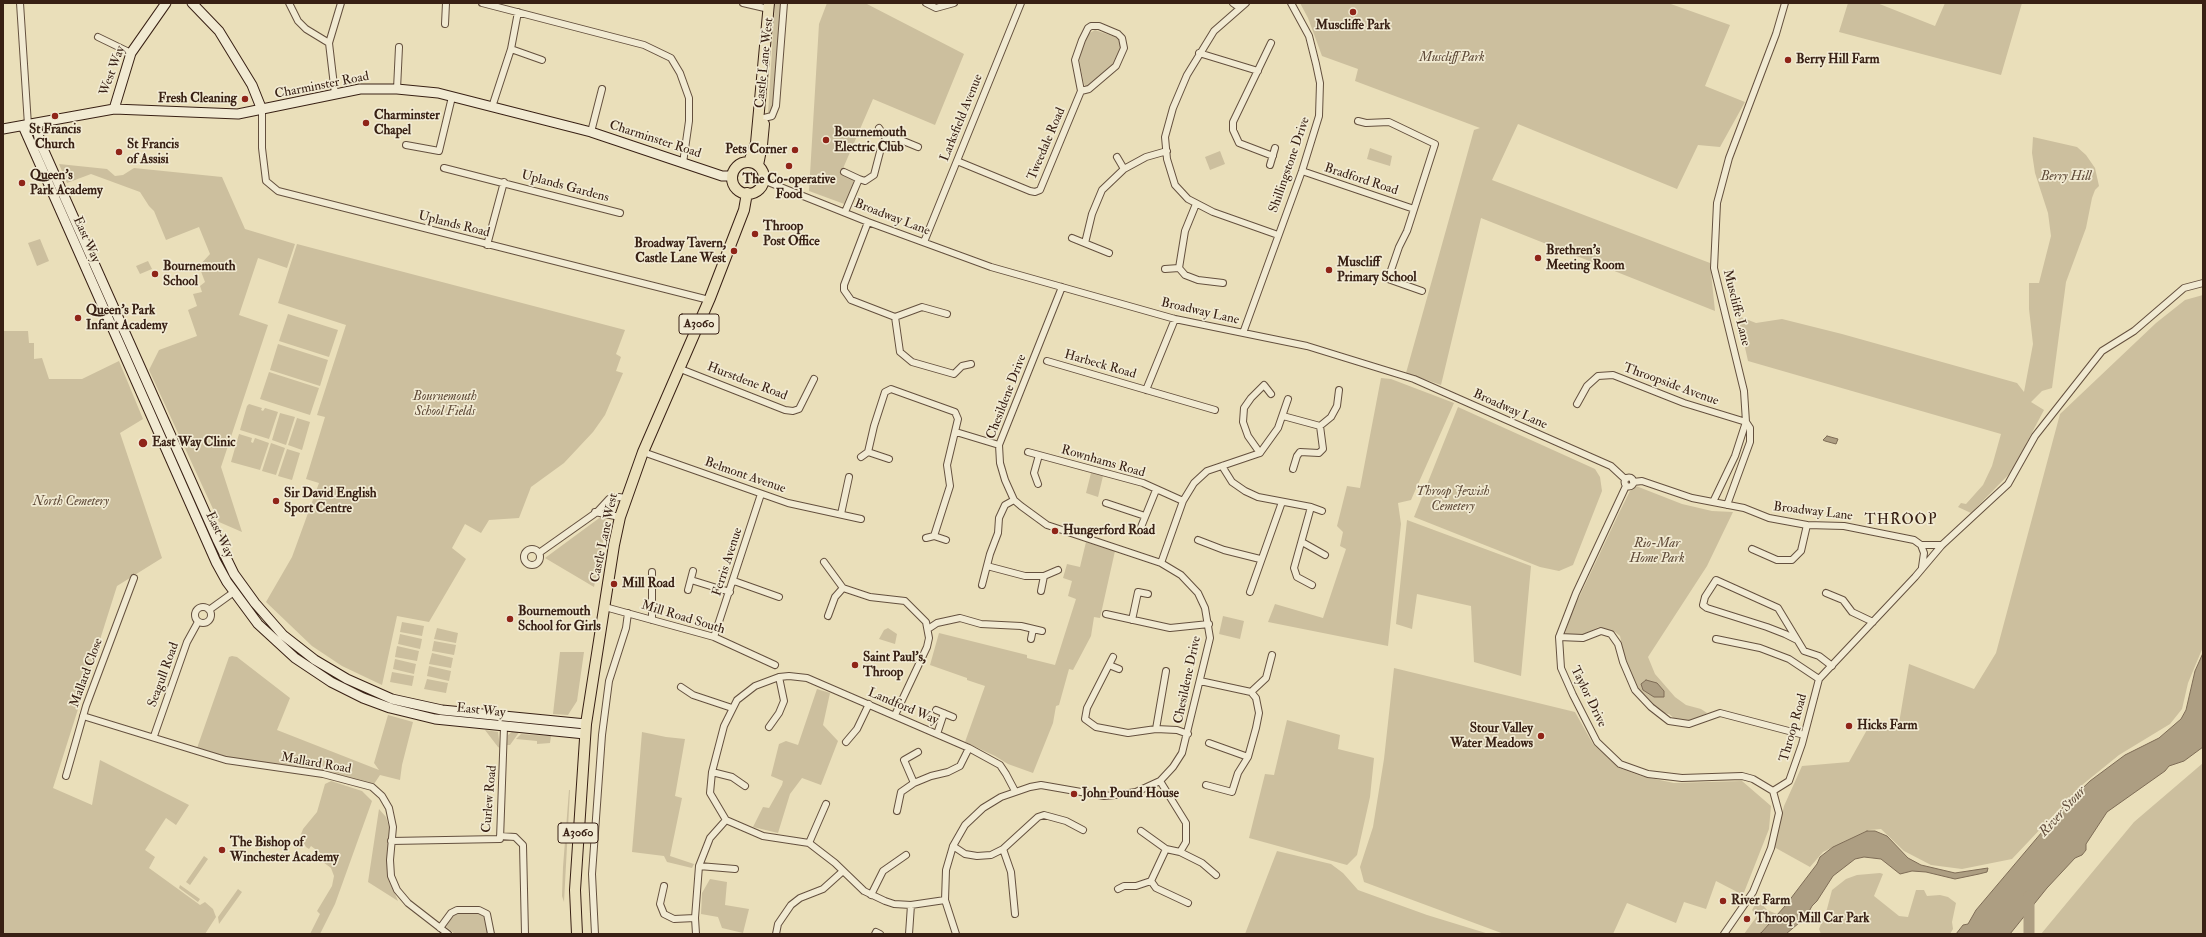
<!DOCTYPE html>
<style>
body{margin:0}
#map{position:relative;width:2206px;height:937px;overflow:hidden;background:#eadfba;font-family:"IM FELL Double Pica",serif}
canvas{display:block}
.frame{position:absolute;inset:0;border:4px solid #382014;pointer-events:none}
</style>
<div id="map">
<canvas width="2206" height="937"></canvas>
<div class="frame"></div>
</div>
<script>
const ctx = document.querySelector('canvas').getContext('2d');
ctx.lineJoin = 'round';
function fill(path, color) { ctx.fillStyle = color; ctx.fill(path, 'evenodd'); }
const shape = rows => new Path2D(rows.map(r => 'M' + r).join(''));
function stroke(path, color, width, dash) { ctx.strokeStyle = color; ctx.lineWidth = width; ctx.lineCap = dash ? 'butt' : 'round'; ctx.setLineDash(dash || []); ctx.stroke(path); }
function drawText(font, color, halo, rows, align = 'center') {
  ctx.font = font + ' "IM FELL Double Pica",serif'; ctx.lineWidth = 3.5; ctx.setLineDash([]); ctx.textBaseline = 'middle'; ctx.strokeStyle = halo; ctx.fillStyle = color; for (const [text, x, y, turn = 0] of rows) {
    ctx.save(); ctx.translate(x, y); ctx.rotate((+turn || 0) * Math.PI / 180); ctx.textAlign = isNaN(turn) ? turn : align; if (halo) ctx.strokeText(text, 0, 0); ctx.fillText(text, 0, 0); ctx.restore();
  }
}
fill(shape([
 [775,3,782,3,773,111,768,113],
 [827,3,865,3,964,54,935,125,873,99,841,173,853,180,854,184,847,205,809,191,819,24],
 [1300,3,1668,3,1730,25,1705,86,1745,102,1720,147,1698,145,1677,189,1518,124,1492,180,1710,263,1715,311,1481,218,1441,385,1406,373,1474,130,1480,128,1355,81,1358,69,1322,56,1308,18],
 [1848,3,1877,3,1935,26,1945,3,2022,3,2001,75,1839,32],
 [1095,30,1118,38,1122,46,1114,65,1089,87,1086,87,1084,84,1079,59,1088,34],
 [2033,137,2077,147,2086,155,2095,168,2099,186,2095,190,2092,198,2086,228,2066,282,2052,388,2042,391,2031,402,2044,410,2027,442,2017,466,1971,513,1958,507,1961,503,1966,504,1983,485,1992,466,2001,434,1748,361,1738,316,1756,323,1782,319,1842,334,2017,383,2024,392,2033,344,2029,309,2029,283,2039,283,2051,236,2048,213,2035,173,2032,153],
 [1370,148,1392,156,1390,166,1367,159],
 [1220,151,1225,164,1210,170,1205,157],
 [59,164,107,169,115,176,123,175,134,168,222,177,245,229,295,244,287,268,258,258,239,315,268,325,221,467,242,532,219,522,149,370,159,350,197,336,188,310,197,306,193,294,202,292,200,286,205,282,199,266,210,254,199,227,166,240,154,211,149,206,140,192,91,174,67,183],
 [40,239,49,261,37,266,28,243],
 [297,244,625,330,616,354,621,357,616,371,623,373,605,415,593,432,564,463,531,487,519,518,489,520,481,533,465,524,452,548,466,559,429,622,397,616,382,685,342,666,312,646,266,602,292,557,319,483,306,479,325,417,317,415,346,325,278,303],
 [148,261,152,269,140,274,136,266],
 [2203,295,2203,647,2188,683,2182,709,2170,724,2119,755,2082,785,2012,859,1962,869,1931,865,1904,851,1881,829,1869,830,1823,852,1810,867,1774,847,1784,806,1802,766,1849,762,1868,728,1898,729,1909,664,1974,689,1996,653,2060,414,2156,323,2185,300],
 [288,314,338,330,329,357,279,341],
 [3,331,28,331,29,343,34,343,34,359,42,358,49,379,82,379,119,361,143,419,120,433,162,558,117,586,53,788,92,805,100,760,189,805,176,825,166,818,145,850,155,857,149,868,200,905,205,902,213,909,216,917,205,934,3,934],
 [278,344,328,360,320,386,270,370],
 [269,372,319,388,310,415,260,399],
 [1381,378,1391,379,1454,403,1411,500,1398,503,1401,524,1388,646,1268,622,1275,604,1323,618,1346,549,1340,546,1343,532,1337,526,1347,486,1360,488],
 [249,404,262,408,261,410,263,411,265,408,278,412,269,439,240,430,247,406],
 [1458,407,1595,469,1600,477,1602,491,1573,565,1559,571,1540,567,1414,517],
 [280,413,295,417,286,445,272,440],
 [297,418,310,422,302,450,288,445],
 [239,434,252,438,251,442,253,443,255,438,269,443,260,470,231,462],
 [271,443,285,448,276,475,262,471],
 [287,449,300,453,292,480,278,476],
 [1091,473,1103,476,1098,497,1086,493],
 [1636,486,1682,504,1712,511,1733,512,1707,566,1648,657,1655,674,1675,697,1686,705,1701,709,1707,713,1697,719,1686,721,1675,719,1669,714,1663,713,1648,701,1636,687,1627,667,1620,636,1615,632,1599,627,1582,635,1568,635,1565,633,1572,612,1620,511,1630,491],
 [602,516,607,521,594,587,545,558],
 [1407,520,1531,566,1521,676,1474,662,1471,606,1417,594,1412,629,1396,624],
 [1086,542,1115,551,1100,618,1094,617,1091,636,1073,670,1069,669,1059,705,1056,706,1053,723,1033,773,1008,764,995,756,965,742,985,686,967,680,967,678,930,665,939,633,1027,655,1027,658,1055,665,1076,599,1068,596,1072,581,1063,578,1067,564,1080,567],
 [1223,616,1244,621,1240,639,1219,634],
 [402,622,424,626,422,636,400,632],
 [437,628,458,633,456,643,434,639],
 [888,628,897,634,895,644,879,639,884,630],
 [400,634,422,639,420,649,398,644],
 [434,641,456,645,454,655,432,651],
 [397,646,419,651,417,661,395,657],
 [560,652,584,652,577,701,568,715,553,714],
 [432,653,453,658,451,668,429,664],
 [232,656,237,657,290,698,277,730,379,770,374,763,388,715,413,722,402,765,400,780,380,775,372,787,362,783,196,751,229,657],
 [395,659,416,664,414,674,393,669],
 [429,666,451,671,449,681,427,676],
 [1394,668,1575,712,1593,744,1619,768,1641,776,1674,783,1742,781,1771,806,1769,829,1743,895,1716,881,1706,909,1684,902,1676,923,1627,903,1613,934,1504,934,1364,882,1360,867,1373,827,1384,759],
 [392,672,414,676,412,686,390,682],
 [427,679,448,683,446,693,424,689],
 [817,689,830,693,823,725,838,741,821,785,802,778,790,794,778,833,753,827,763,807,769,808,782,785,783,781,771,776,779,744,786,741,798,745],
 [1287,720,1340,735,1338,749,1374,758,1370,797,1357,855,1347,865,1249,838,1265,774,1274,775],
 [485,730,498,732,500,748,498,747],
 [513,731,520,731,510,745,507,745,508,735],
 [642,732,666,737,685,739,675,796,682,798,670,856,694,864,692,868,667,862,664,856,632,852],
 [521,734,551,736,550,743,537,744,537,741,516,739],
 [2203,763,2203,934,2041,934,2134,822],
 [331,781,362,791,372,801,335,904,320,934,310,934,320,914,317,911,332,886,334,876,331,868,323,862,326,857,311,846,309,849,306,847,300,837,303,829,317,812,325,784],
 [569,790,570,790,564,902,562,896,563,867],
 [379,809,386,817,389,827,388,877,398,901,368,882],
 [1277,851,1331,864,1343,873,1358,890,1427,915,1489,934,1245,934],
 [204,856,208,859,190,885,186,882],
 [1880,873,1883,874,1874,896,1899,916,1908,917,1916,890,1924,890,1927,896,1940,895,1948,897,1956,903,1952,922,1953,929,1950,934,1821,934,1819,929,1827,909,1832,890,1846,879,1857,875],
 [710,879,727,882,725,905,749,909,743,933,722,928,718,917,701,914,702,893],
 [180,885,200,899,198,902,179,888],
 [238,889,242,892,219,924,218,917],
 [1758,900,1767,910,1777,914,1761,933,1744,934,1757,916,1752,910],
 [456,913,480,913,483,915,488,934,455,934,445,926]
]), '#ccbf9e');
const water = shape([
 [1827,436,1838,439,1836,444,1825,441,1823,440,1827,436],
 [2203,653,2203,747,2184,761,2169,766,2165,771,2107,812,2086,844,2086,850,2082,855,2075,858,2047,888,2010,934,1956,934,1963,925,1968,924,1976,910,2064,806,2090,781,2125,755,2159,738,2181,719,2186,710,2195,671,2203,653],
 [1646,680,1657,683,1664,691,1664,697,1654,697,1643,690,1641,684,1646,680],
 [1867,831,1875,831,1887,836,1908,858,1921,865,1955,873,1988,868,1987,872,1979,874,1955,879,1926,872,1912,871,1900,874,1881,859,1864,857,1855,859,1833,876,1817,901,1812,906,1806,917,1786,934,1758,934,1761,933,1785,906,1817,864,1820,857,1833,847,1867,831]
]);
fill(water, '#ad9e82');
stroke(water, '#7e6c56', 1);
stroke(shape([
 [2029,896,2029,934]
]), '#ad9e82', 11);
const street = shape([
 [20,3,28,125],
 [289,3,298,21,306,29,329,43],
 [482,3,644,45,671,58,680,73,689,98,689,121,683,163],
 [743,3,769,9],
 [926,3,936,8,954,3],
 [1233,3,1240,8],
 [1246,3,1214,31,1187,75,1173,108,1165,137,1167,159,1175,185,1188,199,1213,212,1278,235],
 [445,24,446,3],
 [98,37,131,53],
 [1271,43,1233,122,1233,130,1239,143,1273,156],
 [511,49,542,60],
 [1199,53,1258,71],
 [397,89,399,47],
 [335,94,329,43,341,3],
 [492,107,511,49,518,12],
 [262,110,262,148,266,181,278,191,709,300],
 [764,118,772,116,776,106,784,3],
 [1358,121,1366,123,1389,122,1435,144,1407,231,1399,247,1388,279,1422,291],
 [879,128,886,138],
 [591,132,602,89],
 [406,145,439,151,452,97],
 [1117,157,1124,169],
 [957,161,1030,191,1035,192,1040,190,1081,91,1075,60,1082,40,1088,28,1091,26,1099,26,1118,34,1122,38,1124,48,1116,66,1089,89,1081,91],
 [1270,165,1275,148],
 [444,168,620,213],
 [1302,171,1414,209],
 [844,172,859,179],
 [763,180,868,222,991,267,1175,319,1307,346,1414,379,1611,466,1625,479],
 [1196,204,1185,231,1179,268,1185,275,1198,280,1223,283],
 [845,212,859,179,865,181,874,175,881,148,886,138,896,138,918,147],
 [868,222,844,285,844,290,851,300,895,317],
 [1072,238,1109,253],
 [924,242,1021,3],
 [1085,243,1092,214,1102,190,1124,169,1146,157,1167,151],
 [487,245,504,182],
 [1165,269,1179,268],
 [895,317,900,352,912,362,954,374,962,366,971,364],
 [895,317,922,307,947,314],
 [1243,333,1302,171,1319,116,1320,83,1316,64,1309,36,1291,3],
 [1047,361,1215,410],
 [678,368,785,410,793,411,799,409,814,379],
 [1146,390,1175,319],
 [1577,404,1587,386,1598,376,1613,375,1684,403,1746,422],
 [1283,416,1320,426],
 [956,432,999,445],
 [643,452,788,503,861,519],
 [868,452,889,459],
 [1028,452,1143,483,1183,501],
 [1260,453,1248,436,1243,422,1244,408,1251,398,1264,385,1271,394],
 [861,457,868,452,874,426,885,392,891,389,955,412,958,419,947,465,950,486,934,536],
 [1222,466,1232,482,1245,491,1258,497,1311,507,1322,511],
 [1293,469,1297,456,1300,452,1319,453,1323,449,1320,426,1331,417,1337,406,1339,390],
 '1624.5 482a4.5 4.5 0 1 1 9 0a4.5 4.5 0 1 1-9 0Z',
 [1633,482,1642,481,1692,498,1744,508,1769,518,1807,525,1844,526,1914,540,1921,545],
 [1038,484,1034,473,1039,455],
 [1626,486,1576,593,1559,637,1561,668,1573,695,1597,742,1620,764,1648,774,1682,778,1742,776,1753,779,1773,791],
 [1713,502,1735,456,1746,422,1744,391,1714,268,1717,203,1729,158,1776,34,1785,3],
 [1106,503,1145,516],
 [1727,505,1750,442,1750,428,1746,422],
 [1311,507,1294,568,1297,577,1312,585],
 [595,512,620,517],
 [841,514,849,477],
 [1139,532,1156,490],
 [926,538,934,536,946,540],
 [1198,540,1224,550,1260,559],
 [1302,542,1325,555],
 [1921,545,1924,553,1922,567],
 [1921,545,1942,545],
 [1752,549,1777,560,1792,560,1801,551,1807,525],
 '524 557a8 8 0 1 1 16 0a8 8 0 1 1-16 0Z',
 [539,553,597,512,609,499,619,497,625,498],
 [824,562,843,588,870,597,905,601,926,622,929,638,927,647,895,715],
 [1161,563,1183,501,1194,483,1207,471,1260,453,1278,428,1288,399],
 [987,566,1025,576,1044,576,1058,570],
 [691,580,730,592],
 [734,581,779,597],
 [982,585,990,554,998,533,999,518,1005,505,1014,500],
 [688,590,693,571],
 [1041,591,1044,576],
 [1250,592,1282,502],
 [1826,593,1843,600,1852,612,1873,622],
 '195 615a8 8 0 1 1 16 0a8 8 0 1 1-16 0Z',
 [605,607,714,637,775,665],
 [209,610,234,592],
 [1106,614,1170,628,1209,624],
 [828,616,835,597,843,588],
 [652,620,652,572],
 [1132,620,1138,592,1148,594],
 [928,629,937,623,960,618,981,624,1021,626,1042,631],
 [714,637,761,494],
 [1559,637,1583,638,1601,631,1611,634,1618,644,1623,662,1635,690,1651,707,1669,721,1689,724,1720,713,1804,735],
 [1031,639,1033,629],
 [1716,639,1760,648,1789,659,1819,679],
 [1797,640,1785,634,1767,627,1707,608,1703,605,1705,597,1716,580,1778,608,1804,651,1819,656,1832,666],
 [1113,657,1087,708,1085,719,1096,727,1128,733,1156,729,1177,730,1188,734],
 [1109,665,1119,669],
 [1200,681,1251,692,1266,678,1272,655],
 [681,687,693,695,732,708],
 [936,710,953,717],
 [83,716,226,760,323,774,372,787,382,796,389,808,393,827,390,860,391,876,397,890,408,903,448,934],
 [769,727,779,713,784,701,779,677],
 [1156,729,1166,671],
 [937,734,944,713],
 [154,736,187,642,198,622],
 [846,742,857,729,869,704],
 [1209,743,1248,757],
 [712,772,732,777,745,786],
 [66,776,86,706,134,578],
 [914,783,904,760,918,752],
 [1206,785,1232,792,1238,773,1248,757,1256,728,1259,713,1256,698,1251,692],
 [897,811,901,792,914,783,931,776,948,772,960,766,969,748],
 [1141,831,1166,849],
 [500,836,515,837,523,845,525,934],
 [578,836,594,838],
 [391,841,500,839,504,727],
 [809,843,826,804],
 [953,846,965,854,977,856,991,855,1003,849,1038,817,1044,815,1066,821,1083,830],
 [1003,849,1011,872,1015,914],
 [1180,852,1202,863,1216,875],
 [699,866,735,869],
 [1151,881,1156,888,1188,903],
 [664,886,660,904,664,914,674,919,695,918],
 [1118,889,1124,886,1136,886,1151,881,1166,849,1180,852,1186,842,1186,823,1160,781],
 [871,895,883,871,906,855],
 [945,900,911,905,894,904,885,901,864,891,835,863,809,843,763,836,726,820,710,793,712,772,724,726,737,700,755,686,779,677,789,676,807,678,969,748,1000,765,1006,774,1015,791],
 [440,928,451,913,457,910,479,910,487,914,491,934],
 [595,934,592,874,602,735,609,681,626,628,628,613],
 [696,934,695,918,699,866,710,838,726,820],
 [776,934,778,924,791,905,800,898,823,889,843,871],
 [875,934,876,932,880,934],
 [909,934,911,905],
 [956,934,945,900,946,870,953,846,965,825,983,808,1001,797,1030,787,1041,785,1104,796,1115,795,1136,792,1160,781,1173,767,1182,753,1210,638,1205,608,1198,593,1181,575,1161,563,1047,525,1021,506,1014,500,1005,480,1000,463,999,445,1062,287],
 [1724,934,1753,892,1771,848,1779,813,1773,791,1789,781,1802,744,1819,679,1915,577,1942,545,2008,484,2035,436,2102,351,2134,331,2184,288,2203,283]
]);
const secondary = shape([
 [192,3,219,31,252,85,262,110],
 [114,109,131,53,166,3],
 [36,124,40,142,217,539,234,574,255,603,283,635,315,660,347,679,392,699,442,710,586,724],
 [23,126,216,562,227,582,258,624,295,658,331,682,363,698,390,708,435,719,585,734],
 [3,129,114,109,238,114,360,89,397,89,438,93,591,132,722,176,732,176]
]);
const primary = shape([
 [749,162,756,143,769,3],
 '732 178a16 16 0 1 1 32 0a16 16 0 1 1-32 0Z',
 [758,165,762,145,764,124],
 [577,934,575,890,586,724,614,545,620,517,643,452,710,298,744,210,747,193]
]);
stroke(street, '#64503e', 8);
stroke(secondary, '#382014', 11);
stroke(primary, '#382014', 12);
stroke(street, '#f1ead2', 6);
stroke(secondary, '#f1ead2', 9);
stroke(primary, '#eadfba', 10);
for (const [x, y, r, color] of [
 [1353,12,4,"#8f2418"],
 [1788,60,4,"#8f2418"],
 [245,99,4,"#8f2418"],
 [55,116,4,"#8f2418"],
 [366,123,4,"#8f2418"],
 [826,140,4,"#8f2418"],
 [795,150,4,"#8f2418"],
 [119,152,4,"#8f2418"],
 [789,166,4,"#8f2418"],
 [22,183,4,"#8f2418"],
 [755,234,4,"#8f2418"],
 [734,251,4,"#8f2418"],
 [1538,258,4,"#8f2418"],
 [1329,270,4,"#8f2418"],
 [155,274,4,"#8f2418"],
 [78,318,4,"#8f2418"],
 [143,443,5,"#8f2418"],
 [276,501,4,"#8f2418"],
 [1055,531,4,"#8f2418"],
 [614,584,4,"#8f2418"],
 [510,619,4,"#8f2418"],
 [855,665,4,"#8f2418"],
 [1849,726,4,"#8f2418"],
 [1541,736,4,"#8f2418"],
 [1074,794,4,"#8f2418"],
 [222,850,4,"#8f2418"],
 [1723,901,4,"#8f2418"],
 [1747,919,4,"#8f2418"]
]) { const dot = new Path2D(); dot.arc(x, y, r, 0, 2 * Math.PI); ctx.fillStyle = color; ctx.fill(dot); stroke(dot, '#f1ead2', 1.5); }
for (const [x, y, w] of [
 [699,324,40],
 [578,833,40]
]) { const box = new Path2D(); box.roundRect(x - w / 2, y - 10, w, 20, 3); ctx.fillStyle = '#f1ead2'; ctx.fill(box); stroke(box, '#382014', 1); }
drawText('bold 12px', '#382014', null, [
 ["A3060",699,324],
 ["A3060",578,833]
]);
drawText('bold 13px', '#382014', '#f1ead2', [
 ["Muscliffe Park",1353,26,"center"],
 ["Berry Hill Farm",1796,60],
 ["Fresh Cleaning",237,99,"right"],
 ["Charminster",374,116],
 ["Chapel",374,131],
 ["St Francis",55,130,"center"],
 ["Church",55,145,"center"],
 ["Bournemouth",834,133],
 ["Electric Club",834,148],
 ["St Francis",127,145],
 ["of Assisi",127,160],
 ["Pets Corner",787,150,"right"],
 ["Queen's",30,176],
 ["Park Academy",30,191],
 ["The Co-operative",789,180,"center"],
 ["Food",789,195,"center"],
 ["Throop",763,227],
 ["Post Office",763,242],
 ["Broadway Tavern,",726,244,"right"],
 ["Castle Lane West",726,259,"right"],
 ["Brethren's",1546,251],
 ["Meeting Room",1546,266],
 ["Muscliff",1337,263],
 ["Primary School",1337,278],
 ["Bournemouth",163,267],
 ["School",163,282],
 ["Queen's Park",86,311],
 ["Infant Academy",86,326],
 ["East Way Clinic",152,443],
 ["Sir David English",284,494],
 ["Sport Centre",284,509],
 ["Hungerford Road",1063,531],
 ["Mill Road",622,584],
 ["Bournemouth",518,612],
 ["School for Girls",518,627],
 ["Saint Paul's,",863,658],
 ["Throop",863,673],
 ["Hicks Farm",1857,726],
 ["Stour Valley",1533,729,"right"],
 ["Water Meadows",1533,744,"right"],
 ["John Pound House",1082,794],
 ["The Bishop of",230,843],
 ["Winchester Academy",230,858],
 ["River Farm",1731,901],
 ["Throop Mill Car Park",1755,919]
], 'left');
drawText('italic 13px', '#5d4836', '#f1ead2', [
 ["Muscliff Park",1452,58],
 ["Berry Hill",2066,177],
 ["Bournemouth",445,397],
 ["School Fields",445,412],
 ["Throop Jewish",1453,492],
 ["Cemetery",1453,507],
 ["North Cemetery",71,502],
 ["Rio-Mar",1657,544],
 ["Home Park",1657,559]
]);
drawText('13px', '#382014', '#f1ead2', [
 ["Castle Lane West",765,63,-84],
 ["West Way",113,71,-70],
 ["Charminster Road",322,86,-11],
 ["Larksfield Avenue",962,118,-68],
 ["Charminster Road",655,140,18],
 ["Tweedale Road",1047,144,-67],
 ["Shillingstone Drive",1290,165,-71],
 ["Bradford Road",1361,180,18],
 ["Uplands Gardens",565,187,15],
 ["Broadway Lane",892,218,21],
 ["Uplands Road",454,225,14],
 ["East Way",86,240,66],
 ["Muscliffe Lane",1736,308,76],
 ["Broadway Lane",1200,312,13],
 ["Harbeck Road",1100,365,16],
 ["Hurstdene Road",747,382,21],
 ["Throopside Avenue",1671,385,20],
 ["Chesildene Drive",1007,397,-69],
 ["Broadway Lane",1510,410,24],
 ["Rownhams Road",1103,462,16],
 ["Belmont Avenue",745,476,19],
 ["Broadway Lane",1813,512,7],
 ["East Way",219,535,65],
 ["Castle Lane West",605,538,-78],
 ["Ferris Avenue",728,562,-72],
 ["Mill Road South",683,618,17],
 ["Mallard Close",87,673,-70],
 ["Seagull Road",164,675,-70],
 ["Chesildene Drive",1188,680,-78],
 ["Taylor Drive",1588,697,64],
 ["Landford Way",903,707,23],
 ["East Way",481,711,6],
 ["Throop Road",1794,728,-74],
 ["Mallard Road",316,764,10],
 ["Curlew Road",490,799,-85]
]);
drawText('italic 14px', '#614c3a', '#f1ead2', [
 ["River Stour",2063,812,-48]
]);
ctx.letterSpacing = '1px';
drawText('15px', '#382014', '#f1ead2', [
 ["THROOP",1901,521]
]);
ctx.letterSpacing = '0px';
</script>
